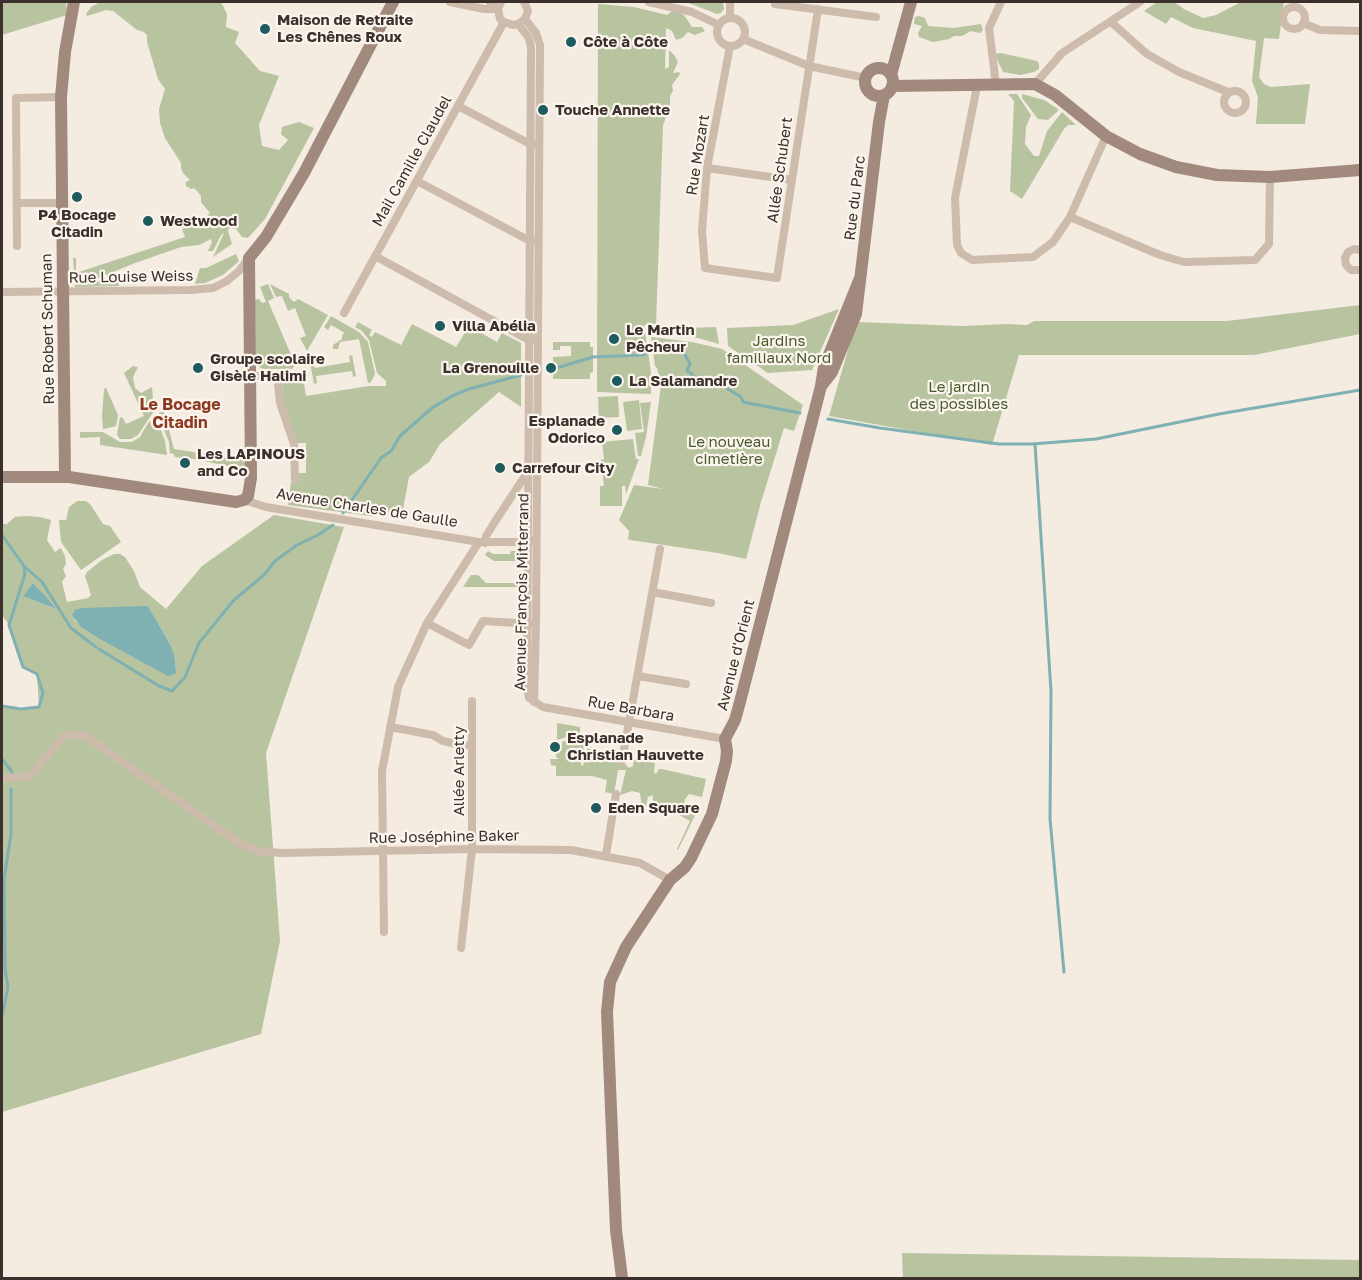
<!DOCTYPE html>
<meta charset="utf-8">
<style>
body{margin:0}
#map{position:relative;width:1362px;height:1280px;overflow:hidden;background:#f4ebe1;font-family:"Golos Text",sans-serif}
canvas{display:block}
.frame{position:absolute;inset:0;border:3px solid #3b302b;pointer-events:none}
</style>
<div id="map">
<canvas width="1362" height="1280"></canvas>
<div class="frame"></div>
</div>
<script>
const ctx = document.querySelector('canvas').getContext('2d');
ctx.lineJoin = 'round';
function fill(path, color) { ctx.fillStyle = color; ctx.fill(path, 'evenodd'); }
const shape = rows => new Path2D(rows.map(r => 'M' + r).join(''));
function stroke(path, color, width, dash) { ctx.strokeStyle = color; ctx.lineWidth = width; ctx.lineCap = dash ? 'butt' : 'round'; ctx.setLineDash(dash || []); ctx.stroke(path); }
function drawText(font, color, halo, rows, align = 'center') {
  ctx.font = font + ' "Golos Text",sans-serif'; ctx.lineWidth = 4.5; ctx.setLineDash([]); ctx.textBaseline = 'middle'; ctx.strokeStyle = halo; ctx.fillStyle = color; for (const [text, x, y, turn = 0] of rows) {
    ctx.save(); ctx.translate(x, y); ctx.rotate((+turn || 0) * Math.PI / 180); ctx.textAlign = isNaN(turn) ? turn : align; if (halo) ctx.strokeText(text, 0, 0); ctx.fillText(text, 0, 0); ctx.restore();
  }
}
fill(shape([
 [2,2,66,2,67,15,2,35],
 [100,2,221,2,227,14,226,27,239,32,235,43,260,71,279,76,259,125,262,146,279,150,288,140,281,134,282,127,299,122,314,128,265,219,248,238,242,237,236,229,229,228,228,231,232,244,213,257,224,233,221,235,213,251,208,251,212,242,211,239,199,245,181,247,135,263,91,281,119,283,119,286,75,287,73,258,76,258,76,273,185,237,182,229,201,222,210,213,201,202,201,196,198,192,194,188,191,189,186,186,186,182,190,180,183,173,181,168,181,163,165,138,160,123,159,109,165,89,158,79,147,42,147,35,144,32,137,30,113,11,106,10,87,16,86,14,91,7],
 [686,2,723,2,724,9,721,13,717,14],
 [1157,2,1174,2,1184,9,1203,18,1216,15,1241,2,1284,2,1279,39,1264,38,1259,77,1264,84,1271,87,1310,84,1305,124,1256,124,1258,97,1252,81,1256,41,1193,28,1171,17,1166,24,1144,11],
 [598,4,634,7,667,15,672,11,677,12,684,15,692,27,702,27,705,31,695,35,688,32,682,38,676,40,672,31,666,28,665,69,669,67,669,50,675,56,678,62,673,73,679,72,680,74,672,85,673,91,670,96,670,104,663,126,656,324,644,325,651,372,651,394,597,392],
 [919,16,925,18,928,26,954,28,981,24,983,30,980,33,971,31,962,36,954,36,949,39,933,42,919,37,918,33,922,26,914,24,914,22,915,17],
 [1001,53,1037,61,1039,64,1039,69,1034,72,1020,75,1003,72,996,57,996,54],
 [1008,94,1017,94,1031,115,1026,127,1025,144,1034,156,1039,156,1047,131,1062,112,1076,125,1068,125,1064,129,1022,199,1010,191,1014,101],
 [1022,94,1044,100,1058,109,1058,111,1048,120,1038,119,1022,98],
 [236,254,239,261,223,275,205,283,195,284,200,268,206,268],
 [268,284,274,298,268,301,292,357,299,354,301,359,292,369,262,369,256,364,255,300,259,299,262,303,266,302,260,287],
 [270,284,289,294,289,297,294,302,298,299,328,315,307,351,300,338,306,336,295,308,288,311,282,296,276,297],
 [1360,305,1360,334,1254,355,1019,355,992,445,829,416,856,322,963,326,1008,324,1027,325,1034,321,1227,321],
 [839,309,812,370,768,373,728,346,727,328,793,325],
 [331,316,359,332,368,342,375,374,371,382,368,383,359,339,340,342,338,349,333,349,333,345,342,339,342,335,345,333,331,325,328,330,324,327],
 [358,322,372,330,369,335,372,337,375,332,401,345,412,324,456,347,469,326,497,342,502,333,521,343,521,407,499,392,440,444,429,462,409,477,402,515,386,512,370,516,288,505,291,482,299,482,299,473,306,473,306,443,297,443,283,402,282,381,295,381,304,384,306,396,369,386,386,386,386,381,377,373,369,340,362,331,355,327],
 [716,327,719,344,683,334,689,328],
 [651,337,692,342,722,349,803,405,794,431,784,428,761,502,746,559,718,553,630,540,628,539,629,531,619,520,634,485,663,489,648,485,661,385,657,368,655,366],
 [553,342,590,342,590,347,593,347,593,372,590,373,590,379,553,379,553,357,571,356,571,346,560,346,560,350,553,350],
 [352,355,356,376,353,377,352,371,316,376,317,383,314,384,310,362,313,361,315,368,350,362,349,356],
 [133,366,138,367,133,377,135,388,141,393,152,387,154,411,138,435,131,439,120,439,117,435,120,417,123,418,126,424,144,416,124,373],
 [106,388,118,415,116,426,104,429,103,429,102,416,104,389],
 [618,396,619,417,599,418,598,397],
 [639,400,642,429,627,431,623,402],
 [651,402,646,437,641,456,638,456,635,433,644,432,640,403],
 [164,411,174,449,246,460,247,475,239,475,238,468,183,457,182,458,175,457,173,453,170,454,169,442,158,416,159,413],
 [156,417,165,441,167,455,100,445,100,437,80,438,80,432,103,432,120,442,132,442,140,437,148,423],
 [633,439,636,459,639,459,626,494,625,486,622,486,622,506,600,506,600,486,604,486,601,460,604,459,602,442],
 [77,501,86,501,90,504,103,524,110,526,121,542,81,570,61,542,59,520,66,520,69,507],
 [274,515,344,527,266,753,280,941,261,1034,2,1112,2,706,21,709,39,707,37,674,23,667,9,625,2,615,2,524,7,524,15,517,27,516,40,517,51,520,47,540,55,552,61,548,65,556,66,564,63,569,66,576,62,582,67,602,88,598,91,595,85,576,87,572,102,560,114,554,120,554,125,557,134,571,140,587,166,609,202,566],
 [33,583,45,595,55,609,24,596],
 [142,606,148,606,170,644,98,638,74,620,104,608],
 [488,551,493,554,510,554,511,551,520,551,523,557,521,561,494,561,485,555],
 [518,574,521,574,521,587,463,587,471,575,478,575,486,583,518,583],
 [557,723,580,727,580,731,579,733,557,740],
 [587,733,582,756,581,765,583,766,587,748,593,750,593,758,624,763,629,768,633,766,634,760,636,759,655,763,654,772,656,774,659,769,662,769,706,779,702,797,689,794,685,799,684,804,697,811,678,850,677,849,690,821,663,806,656,812,652,811,653,795,648,797,645,810,642,809,640,793,632,791,620,795,626,770,618,770,614,794,605,792,607,780,592,776,556,776,556,766,551,765,550,759,559,759,556,757,557,744,560,744,561,752,562,742],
 [902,1253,1360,1260,1360,1278,971,1278,903,1277]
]), '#b8c4a0');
fill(shape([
 [33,583,45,595,56,609,23,596],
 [142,606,148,606,170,644,174,655,176,673,170,676,168,676,98,638,80,626,72,615,75,610,82,608]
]), '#7fb0b2');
stroke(shape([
 [553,369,593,357,643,355,653,347,668,345,676,353,684,353,690,364,687,371,691,373,697,381,705,381,712,384,725,385,728,389,741,397,743,402,800,413],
 [828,419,880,428,999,444,1032,444,1096,439,1219,414,1360,390],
 [1035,444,1051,691,1050,819,1064,972],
 [343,513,381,458,391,451,400,436,432,408,452,396,469,389,521,375],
 [2,535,24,566,25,574,9,625,23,667,37,674,43,693,39,707,21,709,2,706],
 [25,567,42,582,71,628,96,647],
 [99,649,159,686,172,691,185,677,199,643,234,600,264,575,275,561,297,545,318,535,333,525],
 [2,759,12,772],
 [2,1017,8,987,5,969,4,879,11,834,11,789]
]), '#7fb0b2', 3);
stroke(shape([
 [450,2,484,9,498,9],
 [490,2,499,3],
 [501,2,498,9,500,19,504,22,513,25,518,24,525,19,528,11,524,2],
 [649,2,692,12,719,25],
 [775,4,876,17],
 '1283 18a11 11 0 1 1 22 0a11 11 0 1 1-22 0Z',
 '717 32a14 14 0 1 1 28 0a14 14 0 1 1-28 0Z',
 [730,18,730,2],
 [525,19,536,33,540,45,536,624,534,702],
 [1111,22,1147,54,1179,72,1228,92],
 [1303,23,1320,30,1360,31],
 [518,24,529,38,531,48,527,689,529,698,543,707,725,739],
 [743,39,809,66,866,78],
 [730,46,707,168,702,231,705,268,777,278,818,9],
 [1035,84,1062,53,1140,2],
 [996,85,989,28,1001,2],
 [977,86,955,198,957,245,961,253,972,260,1033,257,1053,242,1070,217,1106,136],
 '1224 102a11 11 0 1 1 22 0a11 11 0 1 1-22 0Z',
 [458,106,530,144,535,144],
 [707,168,792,180],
 [417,181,530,241,535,241],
 [17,203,61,203],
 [1070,217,1160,255,1184,262,1255,260,1269,244,1270,177],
 [17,246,16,98,61,97],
 [1360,250,1354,249,1348,252,1345,258,1346,265,1351,270,1360,270],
 [375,256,527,339,534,339],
 [2,292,190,290,213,288,227,281,239,271,249,258],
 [344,313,504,22],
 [250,376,277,376,280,403,294,444,295,480],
 [244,500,266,507,479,542],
 [485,543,486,536,496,520,525,476,529,473],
 [653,592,711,603],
 [427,623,469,645,483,621,533,624],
 [638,676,686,684],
 [390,727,433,735,443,741,461,745,472,745],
 [622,761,660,549],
 [2,778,29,777,65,735,84,735,239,843,258,851,282,853,472,849,571,850,640,863,670,880],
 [606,855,616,794],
 [384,932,382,771,398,687,427,623,479,542,529,542,533,540],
 [461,948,472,849,472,701]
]), '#cdbbac', 8);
stroke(shape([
 '865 82a14 14 0 1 1 28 0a14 14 0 1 1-28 0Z',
 [891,75,911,2],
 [892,86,1035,84,1055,95,1106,136,1140,154,1176,167,1217,175,1270,177,1360,170],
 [822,385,832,372,856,314,879,122,884,95],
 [2,477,69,477,236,502,244,500,248,496,251,478,249,258,266,237,304,173,393,2],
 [65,477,61,97,65,52,74,2],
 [622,1278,616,1230,607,1012,610,982,626,947,670,880,685,867,691,858,712,814,726,761,727,751,725,739,735,720,740,702,821,386,824,367,860,278]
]), '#a18a7d', 12);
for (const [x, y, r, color] of [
 [265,29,6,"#1f5a5e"],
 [571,42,6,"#1f5a5e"],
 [543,110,6,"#1f5a5e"],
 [77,197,6,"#1f5a5e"],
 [148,221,6,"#1f5a5e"],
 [440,326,6,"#1f5a5e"],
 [614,339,6,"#1f5a5e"],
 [198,368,6,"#1f5a5e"],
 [551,368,6,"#1f5a5e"],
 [617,381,6,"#1f5a5e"],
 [617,430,6,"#1f5a5e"],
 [185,463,6,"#1f5a5e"],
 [500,468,6,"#1f5a5e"],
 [555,747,6,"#1f5a5e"],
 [596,808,6,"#1f5a5e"]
]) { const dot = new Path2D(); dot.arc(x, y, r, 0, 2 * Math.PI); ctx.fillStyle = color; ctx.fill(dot); stroke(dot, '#fbf5ee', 2); }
drawText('bold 15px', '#3b302b', '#fbf5ee', [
 ["Maison de Retraite",277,20],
 ["Les Chênes Roux",277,37],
 ["Côte à Côte",583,42],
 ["Touche Annette",555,110],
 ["P4 Bocage",77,215,"center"],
 ["Citadin",77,232,"center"],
 ["Westwood",160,221],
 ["Villa Abélia",452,326],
 ["Le Martin",626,330],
 ["Pêcheur",626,347],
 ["Groupe scolaire",210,359],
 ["Gisèle Halimi",210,376],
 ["La Grenouille",539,368,"right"],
 ["La Salamandre",629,381],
 ["Esplanade",605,421,"right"],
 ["Odorico",605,438,"right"],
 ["Les LAPINOUS",197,454],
 ["and Co",197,471],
 ["Carrefour City",512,468],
 ["Esplanade",567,738],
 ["Christian Hauvette",567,755],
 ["Eden Square",608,808]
], 'left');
drawText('15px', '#3b302b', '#fbf5ee', [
 ["Rue Mozart",698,155,-81],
 ["Mail Camille Claudel",412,161,-61],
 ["Allée Schubert",780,170,-82],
 ["Rue du Parc",855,198,-83],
 ["Rue Louise Weiss",131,277,-1],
 ["Rue Robert Schuman",48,329,-91],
 ["Avenue Charles de Gaulle",367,508,9],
 ["Avenue François Mitterrand",522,592,-89],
 ["Avenue d'Orient",736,655,-76],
 ["Rue Barbara",631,709,10],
 ["Allée Arletty",459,771,-90],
 ["Rue Joséphine Baker",444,837,-1]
]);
drawText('15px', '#4a5a2e', '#fbf5ee', [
 ["Jardins",779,341],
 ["familiaux Nord",779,358],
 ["Le jardin",959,387],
 ["des possibles",959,404],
 ["Le nouveau",729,442],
 ["cimetière",729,459]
]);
drawText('bold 16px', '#8c3b22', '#fbf5ee', [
 ["Le Bocage",180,405],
 ["Citadin",180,423]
]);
</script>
